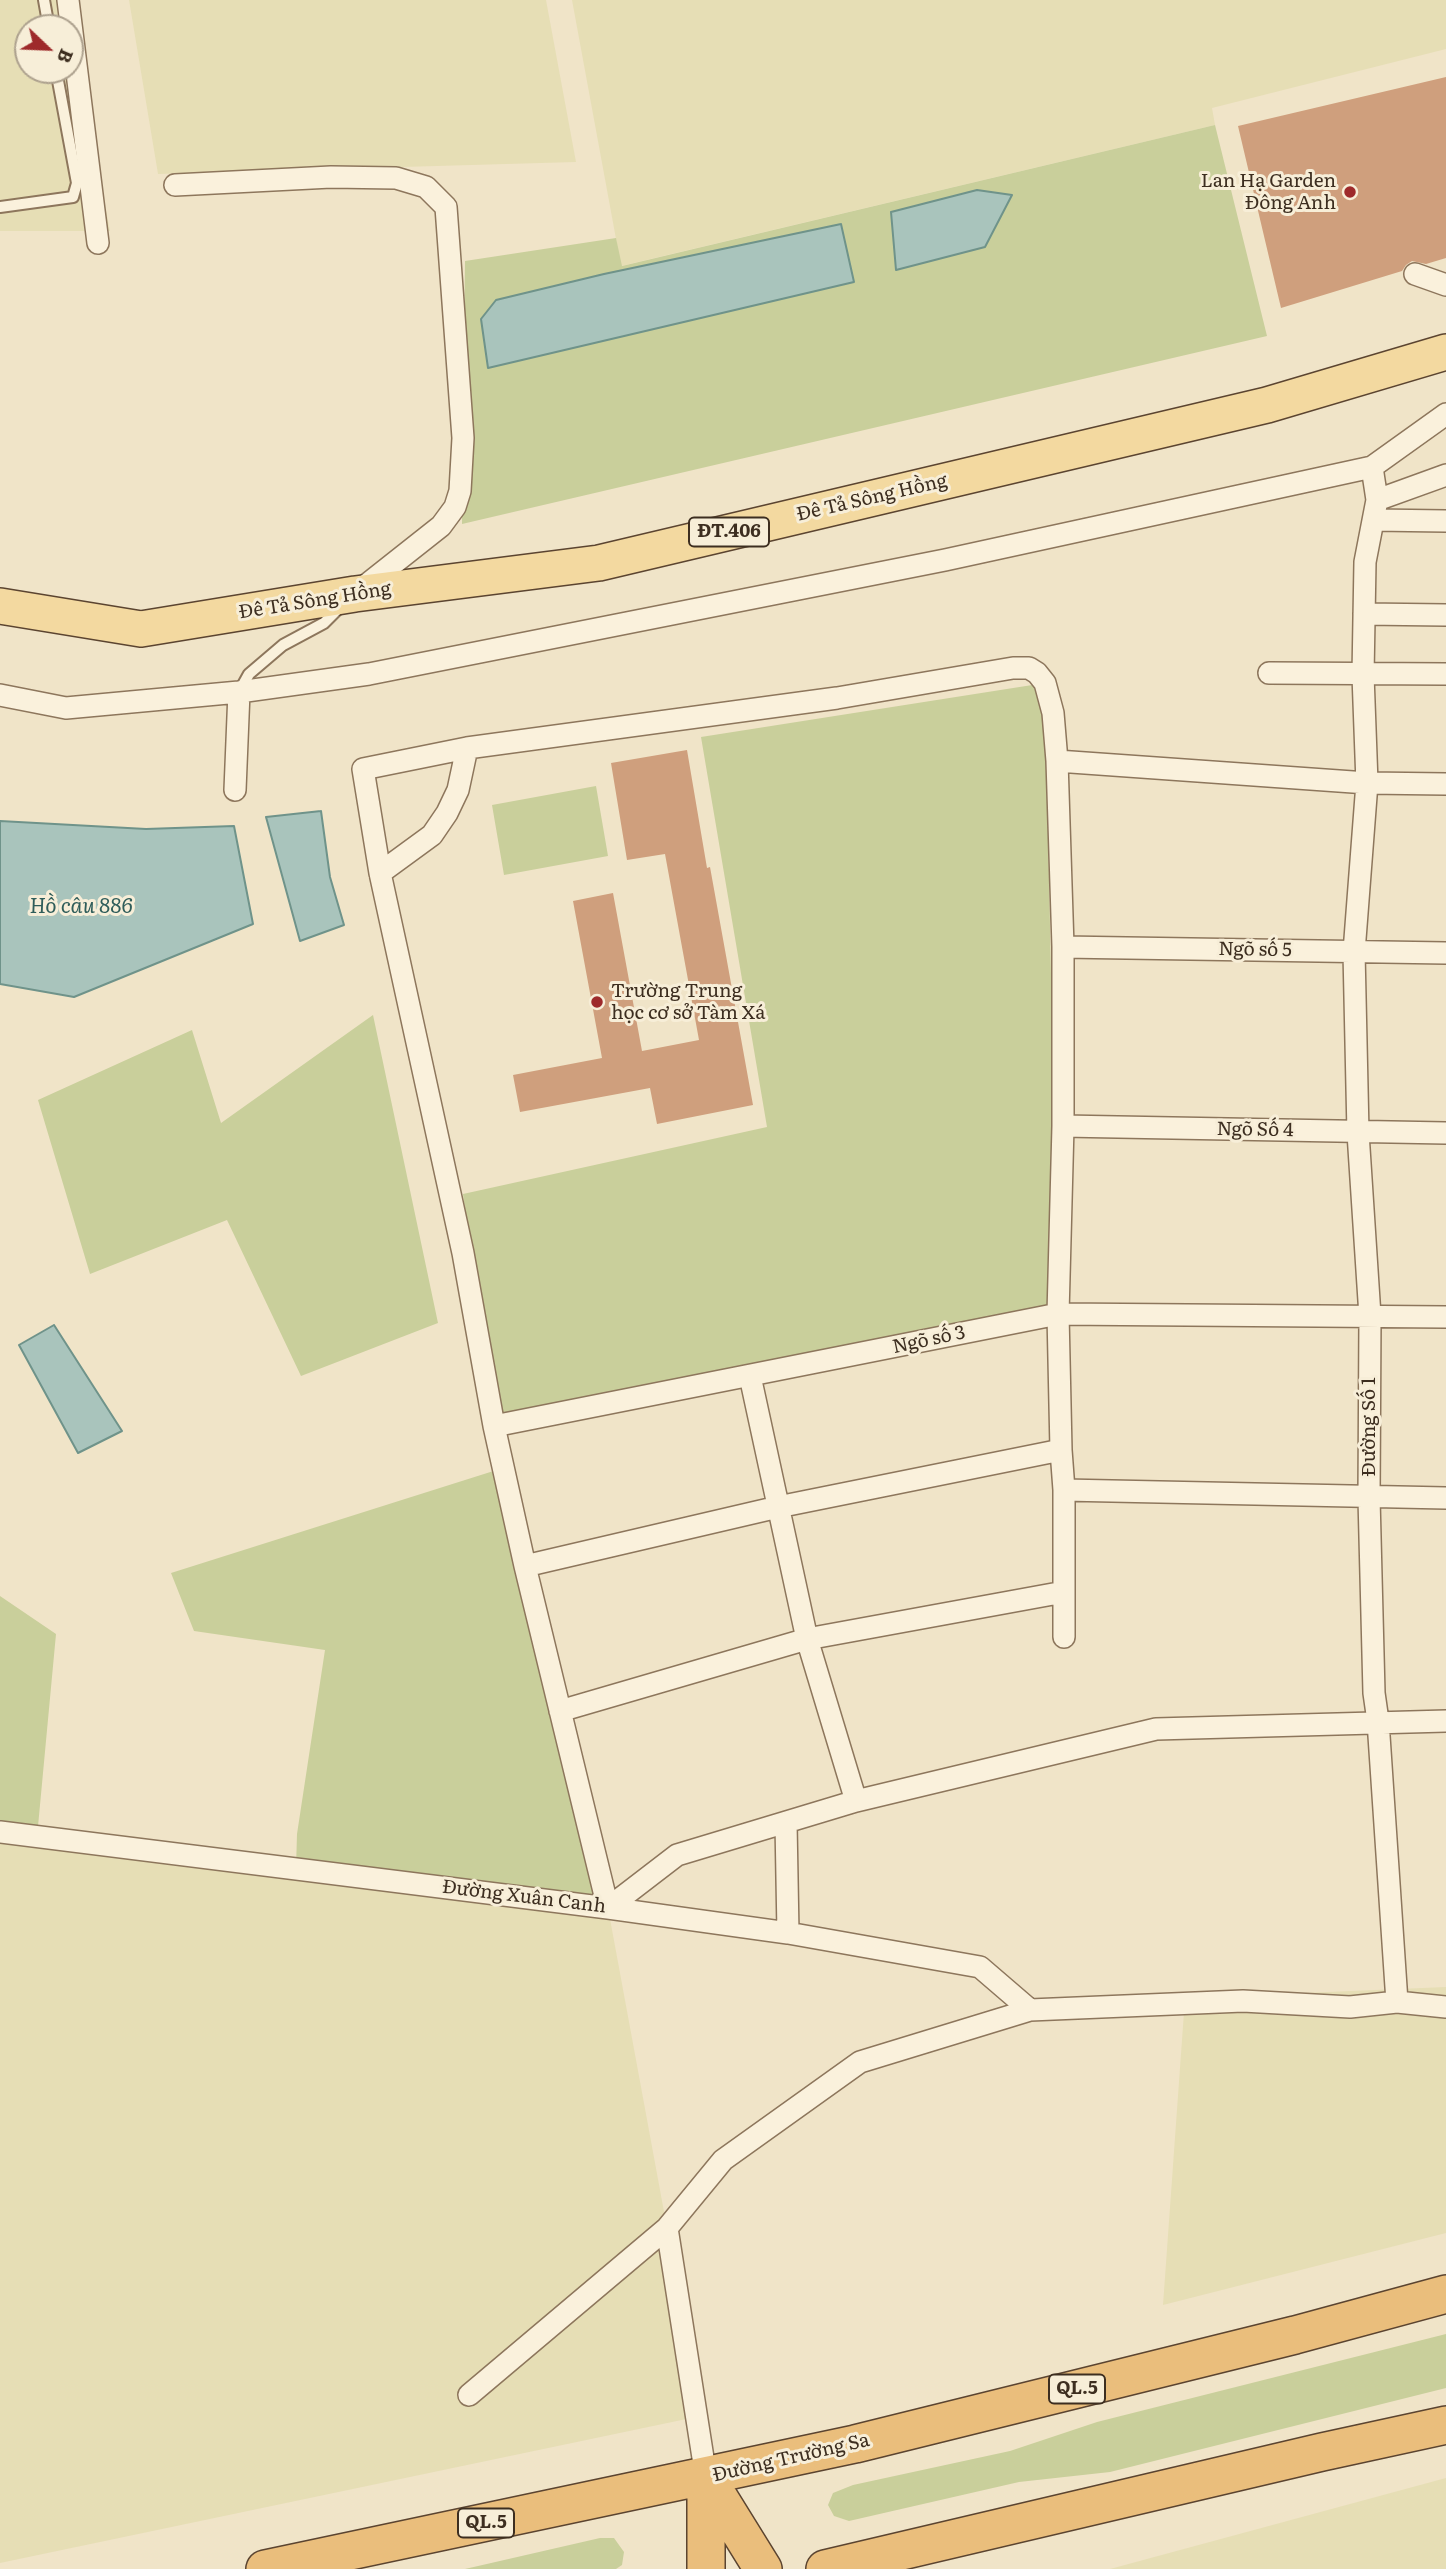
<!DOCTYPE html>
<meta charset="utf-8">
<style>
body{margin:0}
#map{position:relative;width:1446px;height:2569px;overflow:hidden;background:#f0e4c8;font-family:Literata,serif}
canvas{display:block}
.north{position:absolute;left:14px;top:14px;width:70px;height:70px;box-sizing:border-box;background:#f7eed8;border:2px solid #ada18e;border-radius:50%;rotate:113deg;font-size:19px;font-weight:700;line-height:28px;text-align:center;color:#3d2e20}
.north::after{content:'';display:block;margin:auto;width:24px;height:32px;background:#9e2a2b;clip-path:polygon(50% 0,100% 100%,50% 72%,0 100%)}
</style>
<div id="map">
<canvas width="1446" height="2569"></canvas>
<div class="north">B</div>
</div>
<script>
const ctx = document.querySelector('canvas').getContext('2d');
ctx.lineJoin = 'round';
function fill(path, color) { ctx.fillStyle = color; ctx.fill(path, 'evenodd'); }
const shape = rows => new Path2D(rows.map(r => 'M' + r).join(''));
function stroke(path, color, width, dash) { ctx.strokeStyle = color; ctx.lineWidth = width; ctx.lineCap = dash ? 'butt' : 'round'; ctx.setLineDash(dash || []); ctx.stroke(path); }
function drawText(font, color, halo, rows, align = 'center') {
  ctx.font = font + ' Literata,serif'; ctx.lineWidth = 6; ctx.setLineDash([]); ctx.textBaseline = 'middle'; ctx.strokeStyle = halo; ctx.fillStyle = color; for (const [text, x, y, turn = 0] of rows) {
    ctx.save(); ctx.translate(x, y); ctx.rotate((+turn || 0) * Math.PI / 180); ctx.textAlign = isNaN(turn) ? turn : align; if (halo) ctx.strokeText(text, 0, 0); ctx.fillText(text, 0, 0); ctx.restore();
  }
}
fill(shape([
 [0,0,66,0,110,231,0,231],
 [28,28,70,28,70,70,28,70],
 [129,0,546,0,576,162,158,174],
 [572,0,1446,0,1446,49,1212,108,1215,125,621,266],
 [0,1832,608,1908,667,2228,696,2417,0,2563],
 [1446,1987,1446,2233,1163,2305,1185,1998],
 [1446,2478,1446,2569,1110,2569]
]), '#e6deb5');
fill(shape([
 [1215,125,1267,336,462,524,465,261,616,238,622,266],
 [1045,683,1058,1314,494,1426,463,1194,767,1127,701,737],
 [596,786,608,856,504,875,492,805],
 [373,1015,438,1323,301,1376,227,1220,90,1274,38,1100,192,1030,221,1123],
 [503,1468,608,1908,296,1869,297,1834,325,1650,194,1631,171,1573],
 [0,1596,56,1634,37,1837,0,1832],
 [1446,2334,1446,2388,1110,2472,1019,2482,849,2521,834,2516,828,2505,833,2493,853,2485,1010,2451,1097,2422],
 [600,2538,614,2538,624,2552,622,2565,616,2569,465,2569]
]), '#c9cf9b');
const water = shape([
 [977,190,1012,195,985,247,896,270,891,212,977,190],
 [841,224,854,282,488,368,481,319,496,300,604,274,841,224],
 [321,811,330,877,344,925,300,941,266,817,321,811],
 [0,821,146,829,234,826,253,924,74,997,0,984,0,821],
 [54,1325,122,1431,78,1453,19,1345,54,1325]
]);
fill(water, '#a9c4bc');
stroke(water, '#6f938a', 2);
fill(shape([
 [1446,77,1446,258,1426,264,1412,261,1406,265,1402,271,1281,308,1238,126],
 [687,750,707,868,710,867,753,1105,657,1124,650,1088,520,1112,513,1075,602,1058,573,901,613,893,642,1051,699,1040,665,854,627,860,611,763]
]), '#cf9f7d');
const service = shape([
 [44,0,49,28],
 [0,207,73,197,77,183,56,70],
 [239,692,249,674,283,645,324,623,340,607]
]);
const minor = shape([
 [68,0,98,243],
 [175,185,331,177,396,178,426,187,446,207,463,438,460,491,455,507,441,526,360,590],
 [1415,274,1446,285],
 [1377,500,1446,475],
 [1374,520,1446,521],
 [1364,614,1446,615],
 [1269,673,1446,674],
 [0,695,66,708,239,692,369,674,945,560,1372,467],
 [1057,761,1367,783,1446,784],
 [235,790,239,692],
 [380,873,432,835,447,813,458,790,467,748],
 [1063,947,1446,953],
 [1063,1126,1446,1133],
 [750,1376,807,1639,856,1801],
 [494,1426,1058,1314,1446,1317],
 [1064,1490,1446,1498],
 [525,1566,778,1507,1061,1450],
 [1064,1637,1064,1490,1061,1450,1058,1314,1063,1126,1063,947,1057,761,1053,713,1045,683,1037,673,1029,668,1013,668,837,698,467,748,363,769,380,873,463,1253,494,1426,525,1566,608,1908,677,1855,856,1801,1156,1729,1446,1721],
 [560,1711,807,1639,1064,1592],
 [786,1823,788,1933],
 [0,1832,608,1908,788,1933,980,1967,1030,2010],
 [1397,2002,1378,1721,1374,1693,1369,1498,1370,1316,1358,1133,1354,952,1367,783,1363,675,1365,562,1377,500,1372,467,1446,414],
 [469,2395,667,2228],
 [706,2477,667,2228,723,2160,860,2062,1030,2010,1243,2001,1350,2007,1397,2002,1446,2007]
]);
const primary = shape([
 [0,606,141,629,355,594,599,563,1267,405,1446,352]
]);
const trunk = shape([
 [706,2477,763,2569],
 [265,2569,855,2444,1295,2335,1446,2294],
 [706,2569,706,2477],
 [825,2569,1322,2452,1446,2425]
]);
stroke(service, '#8d765c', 14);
stroke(minor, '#8d765c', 24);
stroke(primary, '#5b4430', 38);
stroke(trunk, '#5b4430', 40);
stroke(service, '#faf1dc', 10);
stroke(minor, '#faf1dc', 21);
stroke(primary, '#f3d9a0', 35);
stroke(trunk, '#eabe7c', 37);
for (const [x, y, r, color] of [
 [1350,192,7,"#9e2a2b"],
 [597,1002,7,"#9e2a2b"]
]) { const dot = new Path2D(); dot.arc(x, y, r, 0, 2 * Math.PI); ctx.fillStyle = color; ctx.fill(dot); stroke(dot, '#f7eed8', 2.5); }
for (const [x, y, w] of [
 [729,532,80],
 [1077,2389,56],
 [486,2523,56]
]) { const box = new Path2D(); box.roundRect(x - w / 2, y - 14.5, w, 29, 5); ctx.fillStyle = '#f7eed8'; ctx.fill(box); stroke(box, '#3d2e20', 2); }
drawText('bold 18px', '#3d2e20', null, [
 ["ĐT.406",729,532],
 ["QL.5",1077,2389],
 ["QL.5",486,2523]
]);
drawText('19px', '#3d2e20', '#f7eed8', [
 ["Lan Hạ Garden",1336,181],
 ["Đông Anh",1336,203],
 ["Trường Trung",611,991,"left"],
 ["học cơ sở Tàm Xá",611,1013,"left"]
], 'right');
drawText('19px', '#3d2e20', '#f7eed8', [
 ["Đê Tả Sông Hồng",872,498,-13],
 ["Đê Tả Sông Hồng",315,601,-9],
 ["Ngõ số 5",1255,950,1],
 ["Ngõ Số 4",1255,1130,1],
 ["Ngõ số 3",929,1340,-12],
 ["Đường Số 1",1369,1427,-90],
 ["Đường Xuân Canh",524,1897,7],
 ["Đường Trường Sa",791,2458,-13]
]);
drawText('italic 21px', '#2f5d5a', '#f7eed8', [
 ["Hồ câu 886",81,907]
]);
</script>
